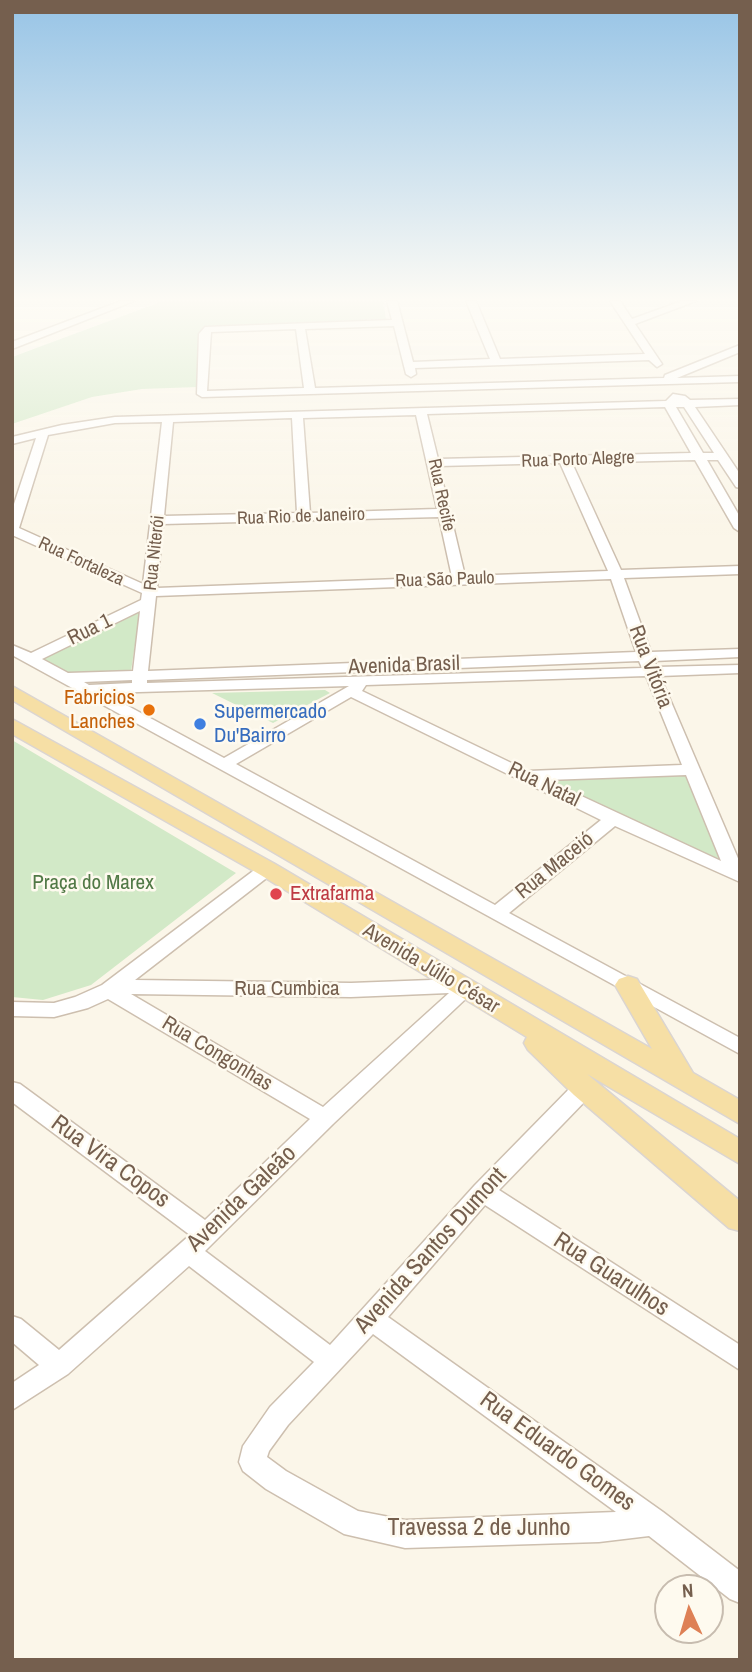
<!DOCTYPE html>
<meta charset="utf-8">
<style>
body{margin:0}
#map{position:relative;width:752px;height:1672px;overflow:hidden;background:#fbf6e9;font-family:"Archivo Narrow",sans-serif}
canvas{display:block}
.frame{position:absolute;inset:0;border:14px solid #755f4e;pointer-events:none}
.north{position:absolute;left:654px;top:1574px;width:70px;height:70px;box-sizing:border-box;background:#fefaef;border:2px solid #c7bcaf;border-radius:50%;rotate:356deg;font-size:19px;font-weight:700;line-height:28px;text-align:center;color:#755f4e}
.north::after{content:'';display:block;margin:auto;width:24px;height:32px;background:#de8055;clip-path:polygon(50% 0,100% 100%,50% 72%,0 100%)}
</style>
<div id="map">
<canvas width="752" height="1672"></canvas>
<div class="frame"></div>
<div class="north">N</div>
</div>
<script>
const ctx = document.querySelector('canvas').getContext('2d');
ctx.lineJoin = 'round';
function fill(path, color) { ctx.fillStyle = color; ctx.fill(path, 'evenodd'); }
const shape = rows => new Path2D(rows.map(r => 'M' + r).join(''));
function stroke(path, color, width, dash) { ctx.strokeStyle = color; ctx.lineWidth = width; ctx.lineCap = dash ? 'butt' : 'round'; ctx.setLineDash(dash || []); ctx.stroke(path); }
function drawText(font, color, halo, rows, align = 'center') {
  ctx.font = font + ' "Archivo Narrow",sans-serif'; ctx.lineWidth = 5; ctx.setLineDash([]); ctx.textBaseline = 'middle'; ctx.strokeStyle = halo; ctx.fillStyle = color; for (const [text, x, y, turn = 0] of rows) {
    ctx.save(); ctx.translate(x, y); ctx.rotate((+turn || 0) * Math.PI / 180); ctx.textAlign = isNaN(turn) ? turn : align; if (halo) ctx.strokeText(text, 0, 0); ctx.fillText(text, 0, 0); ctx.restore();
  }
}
fill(shape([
 [163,301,383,301,386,319,204,326,198,387,142,389,92,397,12,424,12,357],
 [140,612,131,671,71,674,42,659],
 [325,690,330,693,273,723,212,693],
 [12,740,236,873,91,985,43,1000,12,997],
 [691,771,734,874,531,776]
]), '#d2e9c7');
const minor = shape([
 [121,301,134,301,12,349,12,342,121,301],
 [387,301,397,301,413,362,490,359,466,301,476,301,500,359,645,354,610,301,620,301,632,319,682,301,696,301,635,324,662,364,657,367,649,360,415,368,416,374,411,377,406,374,394,326,305,329,315,388,664,378,665,375,740,345,740,352,677,378,740,376,740,382,202,397,197,394,199,334,205,327,392,320,387,301],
 [296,329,304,388,207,391,211,332,296,329],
 [673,394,685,396,690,400,740,399,740,405,695,407,740,474,740,488,736,487,718,460,707,460,740,517,740,532,734,528,695,460,572,463,621,570,740,566,740,574,624,578,651,652,740,649,740,657,654,661,657,667,740,665,740,673,660,676,740,863,740,882,615,826,509,913,740,1038,740,1054,12,655,12,645,31,653,141,600,142,593,12,535,12,510,36,438,12,444,12,437,62,425,115,417,666,401,673,394],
 [665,407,691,453,438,459,427,414,665,407],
 [676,407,684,407,714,453,703,453,676,407],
 [416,415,437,509,310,513,303,418,416,415],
 [292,418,297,513,164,516,173,422,292,418],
 [162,422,143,584,19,528,48,435,115,423,162,422],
 [560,463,608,571,465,576,439,466,560,463],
 [439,517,452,577,157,588,163,524,439,517],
 [611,579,636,652,148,671,156,596,611,579],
 [140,611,133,671,68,673,42,659,140,611],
 [639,661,642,668,147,683,147,680,639,661],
 [646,676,682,765,528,771,362,691,366,685,646,676],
 [132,680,132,683,89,685,84,682,132,680],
 [349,686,224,758,104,693,349,686],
 [351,697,601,820,495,905,236,764,351,697],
 [686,775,721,861,547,780,686,775],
 [267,863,273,865,276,869,273,873,135,980,351,983,458,979,472,985,475,990,333,1124,205,1251,330,1345,475,1185,576,1082,584,1080,592,1082,595,1088,592,1094,499,1190,740,1345,740,1370,485,1205,388,1317,663,1512,740,1571,740,1603,730,1599,649,1536,599,1542,405,1548,344,1534,266,1489,243,1471,239,1462,243,1446,270,1407,314,1362,189,1266,68,1374,12,1410,12,1383,39,1365,12,1342,12,1316,21,1319,59,1350,190,1235,12,1102,12,1082,20,1084,205,1220,310,1119,108,999,88,1008,54,1017,12,1016,12,1002,54,1003,75,997,102,985,261,865,267,863],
 [449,993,323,1107,131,994,351,997,449,993],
 [373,1334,616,1512,405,1520,358,1511,286,1471,267,1457,269,1451,288,1425,373,1334]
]);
const major = shape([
 [12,686,652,1049,615,985,619,979,628,976,637,979,693,1073,740,1100,740,1124,12,700,12,686],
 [12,719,275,864,740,1139,740,1164,587,1074,740,1201,740,1231,729,1228,574,1095,528,1050,524,1043,527,1037,259,874,12,734,12,719]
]);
stroke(minor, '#cdbfaf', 3);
stroke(major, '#dbd5d1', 3);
fill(minor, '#fff');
fill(major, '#f6dfa5');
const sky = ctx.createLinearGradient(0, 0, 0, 535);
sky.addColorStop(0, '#97c4e6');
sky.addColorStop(0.56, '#fdfbf5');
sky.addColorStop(1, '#fdfbf500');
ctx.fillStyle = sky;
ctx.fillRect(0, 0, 752, 535);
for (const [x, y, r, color] of [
 [149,710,7,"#e8710a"],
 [200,724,7,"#3f7fe0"],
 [276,894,7,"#e0444e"]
]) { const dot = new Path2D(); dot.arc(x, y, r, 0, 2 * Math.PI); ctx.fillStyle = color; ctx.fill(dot); stroke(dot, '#fefaef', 2.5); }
drawText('18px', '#755f4e', '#fefaef', [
 ["Rua Porto Alegre",578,460,-2],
 ["Rua Recife",441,495,78],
 ["Rua Rio de Janeiro",301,517,-2],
 ["Rua Niterói",155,553,-84],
 ["Rua Fortaleza",81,562,25],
 ["Rua São Paulo",445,580,-2]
]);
drawText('21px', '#755f4e', '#fefaef', [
 ["Rua 1",90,630,-26],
 ["Avenida Brasil",404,666,-2],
 ["Rua Vitória",650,667,69],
 ["Rua Natal",544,785,26],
 ["Rua Maceió",555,866,-39],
 ["Avenida Júlio César",431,969,31],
 ["Rua Cumbica",287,989],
 ["Rua Congonhas",217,1054,31]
]);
drawText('21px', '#c56008', '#fefaef', [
 ["Fabricios",135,698],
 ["Lanches",135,722]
], 'right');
drawText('21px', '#366cbe', '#fefaef', [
 ["Supermercado",214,712],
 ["Du'Bairro",214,736]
], 'left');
drawText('21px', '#517946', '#fefaef', [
 ["Praça do Marex",93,883]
]);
drawText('21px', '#be3a42', '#fefaef', [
 ["Extrafarma",290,894]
], 'left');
drawText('24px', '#755f4e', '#fefaef', [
 ["Rua Vira Copos",110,1162,36],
 ["Avenida Galeão",242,1199,-44],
 ["Avenida Santos Dumont",431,1251,-48],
 ["Rua Guarulhos",611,1275,33],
 ["Rua Eduardo Gomes",557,1452,36],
 ["Travessa 2 de Junho",479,1529]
]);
</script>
